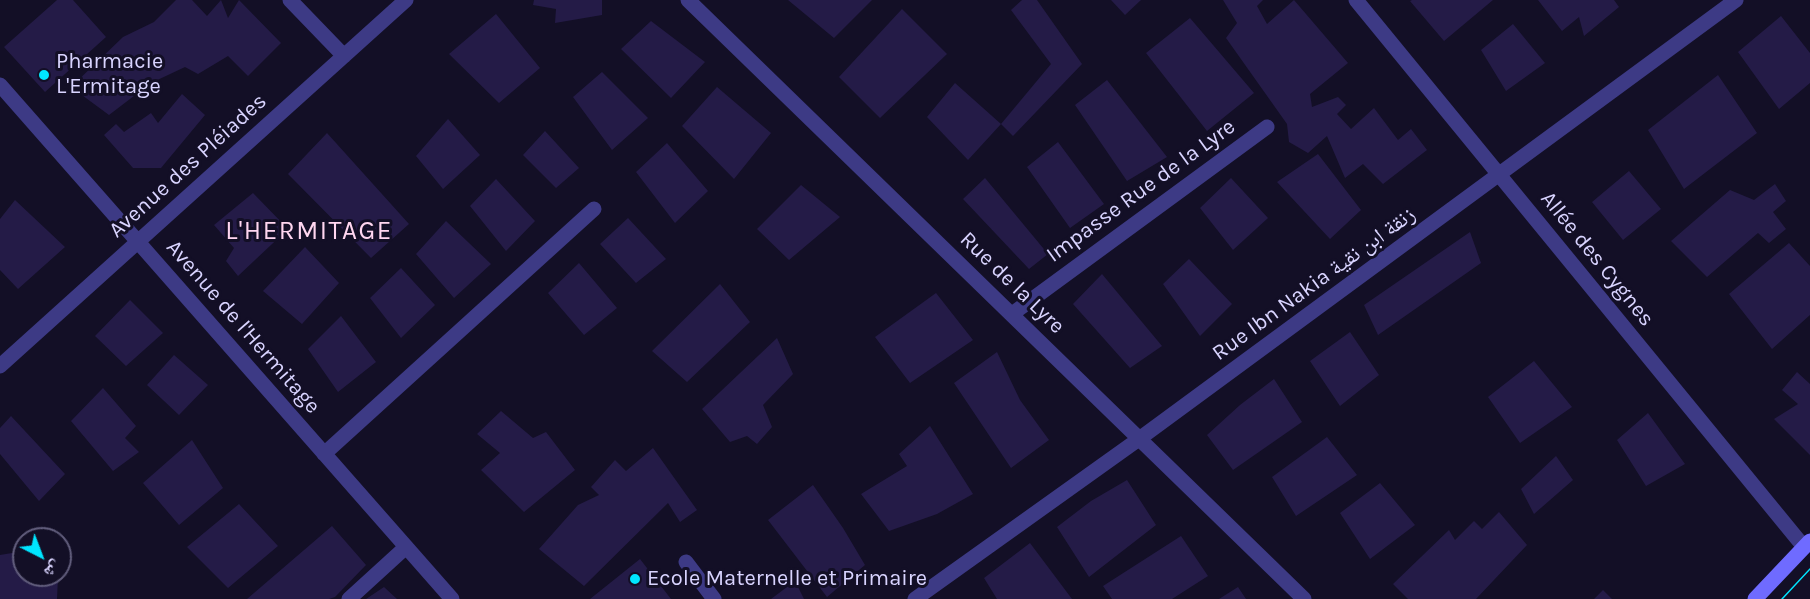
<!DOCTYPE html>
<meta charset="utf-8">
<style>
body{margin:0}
#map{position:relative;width:1810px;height:599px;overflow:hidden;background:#130f26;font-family:Karla,"Noto Naskh Arabic",sans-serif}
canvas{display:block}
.north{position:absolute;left:12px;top:527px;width:60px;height:60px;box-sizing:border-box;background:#130f26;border:2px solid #625e7d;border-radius:50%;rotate:138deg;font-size:16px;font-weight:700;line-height:24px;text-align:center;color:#d9d4ff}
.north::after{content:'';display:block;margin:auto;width:21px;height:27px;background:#00e5ff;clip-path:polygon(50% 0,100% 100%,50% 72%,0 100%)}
</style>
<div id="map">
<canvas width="1810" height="599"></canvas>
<div class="north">ش</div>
</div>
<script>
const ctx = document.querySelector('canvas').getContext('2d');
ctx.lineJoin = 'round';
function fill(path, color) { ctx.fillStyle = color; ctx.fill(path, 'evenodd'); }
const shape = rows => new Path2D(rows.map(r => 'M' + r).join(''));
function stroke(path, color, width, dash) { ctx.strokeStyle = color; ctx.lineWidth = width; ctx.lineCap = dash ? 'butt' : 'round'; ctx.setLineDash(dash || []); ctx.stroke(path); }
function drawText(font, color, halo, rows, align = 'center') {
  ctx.font = font + ' Karla,"Noto Naskh Arabic",sans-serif'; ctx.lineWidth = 6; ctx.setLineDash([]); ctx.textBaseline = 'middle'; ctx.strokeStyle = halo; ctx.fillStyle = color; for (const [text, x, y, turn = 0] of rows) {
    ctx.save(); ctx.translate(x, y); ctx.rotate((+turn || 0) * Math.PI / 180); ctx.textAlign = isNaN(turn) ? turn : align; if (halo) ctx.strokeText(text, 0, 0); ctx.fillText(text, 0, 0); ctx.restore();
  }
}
fill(shape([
 [57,0,73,0,106,37,45,92,4,47],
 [176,0,192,0,207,16,221,0,228,18,239,0,281,43,248,76,228,56,198,74,185,67,151,83,109,115,71,87,123,37,154,22],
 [534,0,602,0,602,15,555,23,556,9,533,5],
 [788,0,872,0,834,38],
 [1022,0,1037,0,1082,64,1013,136,1001,124,968,160,927,117,955,83,1001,124,1051,64,1011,10],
 [1111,0,1141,0,1125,15],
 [1223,0,1263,0,1257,6,1267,24,1294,0,1348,63,1310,94,1312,107,1338,97,1346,105,1337,114,1351,129,1374,108,1398,140,1411,129,1427,150,1383,184,1363,164,1345,178,1327,136,1308,153,1289,142,1287,124,1226,38,1237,23],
 [1412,0,1493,0,1444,41,1410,1],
 [1538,0,1614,0,1619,7,1584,36,1579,17,1562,31],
 [902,9,947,54,880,118,839,77],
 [496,14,540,68,499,103,449,54],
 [1781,16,1810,53,1810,83,1779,109,1738,52],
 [1190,18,1254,93,1207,131,1146,53],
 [651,21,705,62,671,98,621,49],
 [1513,24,1545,63,1506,91,1481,50],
 [602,72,648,118,612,150,573,97],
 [1718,75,1757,133,1684,189,1648,130],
 [1107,80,1167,157,1127,181,1075,105],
 [717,87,771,133,734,179,682,126],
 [182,94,205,115,161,168,133,168,104,135,116,124,124,132,151,113,158,123],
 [448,119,480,155,443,189,416,156],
 [545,131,579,168,556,188,523,155],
 [327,133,409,224,371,258,288,174],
 [1058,142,1104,204,1070,228,1027,167],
 [667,143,708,191,675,223,636,172],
 [1318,154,1361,210,1330,239,1277,182],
 [1629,171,1661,209,1623,240,1592,202],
 [985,178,1048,254,1029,269,963,199],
 [1231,178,1268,218,1233,250,1200,208],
 [496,179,535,221,506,251,470,206],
 [1775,184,1786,201,1773,212,1786,229,1769,243,1758,233,1707,277,1671,241,1730,190,1754,200],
 [801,185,840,217,789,260,757,229],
 [253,193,288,229,238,276,226,261,234,248,214,225],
 [15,200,65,247,18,289,0,270,0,219],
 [628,218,666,259,636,283,600,244],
 [446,221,491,264,454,298,416,254],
 [1470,232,1481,263,1378,335,1364,305],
 [1789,243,1810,266,1810,315,1772,349,1729,294],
 [305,247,339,283,302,324,263,291],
 [1189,259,1232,304,1200,336,1163,284],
 [579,263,617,308,584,335,548,293],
 [401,268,435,305,401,338,370,298],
 [1102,274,1162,346,1130,368,1073,304],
 [720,284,750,322,687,382,652,351],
 [936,293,973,340,910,383,875,337],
 [130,300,163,333,126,366,95,336],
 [341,316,376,362,338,392,308,349],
 [1350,332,1379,375,1340,406,1310,361],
 [777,338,793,374,763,405,772,427,757,444,747,436,730,442,702,409],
 [997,352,1020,400,1049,440,1011,468,954,383],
 [174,355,208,385,179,415,147,385],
 [1534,361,1572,407,1520,443,1488,397],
 [1797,372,1810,384,1810,455,1774,419,1798,404,1782,390],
 [1274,379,1302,422,1233,470,1207,435,1240,405],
 [103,388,136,426,125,438,139,452,113,471,71,421],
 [501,411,533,438,546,432,575,470,524,512,481,470,500,453,477,434],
 [1648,413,1685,464,1646,486,1617,440],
 [11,416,65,474,39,501,0,454,0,428],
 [930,426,973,494,937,514,889,531,861,494,907,466,899,454],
 [1327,437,1357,475,1296,516,1272,477],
 [192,440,223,488,179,525,143,483],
 [653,448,697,510,680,522,668,503,584,586,539,549,578,505,599,495,591,487,615,460,626,471],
 [1556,456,1573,480,1534,514,1521,489],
 [1127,480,1156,525,1089,577,1057,527,1091,501],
 [1380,483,1415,525,1370,559,1340,513],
 [813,485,843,528,865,565,827,597,768,520],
 [239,504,278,546,228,588,187,547],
 [1499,512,1527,545,1476,599,1408,599,1393,584,1449,530,1455,540,1474,521,1482,529],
 [332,526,366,565,335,597,329,599,247,599],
 [1181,536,1208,576,1172,599,1112,599,1103,586],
 [1030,543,1072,599,997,599,984,578],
 [24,551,24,575,58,577,57,599,0,599,0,555],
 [640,559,671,599,590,599],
 [795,581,804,599,771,599],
 [384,587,397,599,366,599],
 [1238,587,1246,599,1219,599],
 [1603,590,1612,599,1594,599]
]), '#241b47');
stroke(shape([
 [290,0,344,56],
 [688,0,1304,599],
 [1356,0,1804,547],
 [0,85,452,599],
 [1012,314,1267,127],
 [0,366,406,0],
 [324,454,594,209],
 [686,562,714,599],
 [349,599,406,547],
 [915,599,1139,439,1736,0]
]), '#3d3a85', 15);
stroke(shape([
 [1755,599,1810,541]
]), '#6f6bff', 15);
stroke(shape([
 [1782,599,1810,569]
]), '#00e5ff', 1.5);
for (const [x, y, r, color] of [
 [44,75,6,"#00e5ff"],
 [635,579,6,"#00e5ff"]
]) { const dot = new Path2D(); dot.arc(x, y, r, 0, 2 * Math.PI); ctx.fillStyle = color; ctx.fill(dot); stroke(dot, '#130f26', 2); }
drawText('22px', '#d9d4ff', '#130f26', [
 ["Pharmacie",56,62],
 ["L'Ermitage",56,87],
 ["Ecole Maternelle et Primaire",647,579]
], 'left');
drawText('22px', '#d9d4ff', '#130f26', [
 ["Avenue des Pléiades",188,166,-42],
 ["Impasse Rue de la Lyre",1141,191,-36],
 ["Allée des Cygnes",1597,259,51],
 ["Rue de la Lyre",1012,283,44],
 ["Rue Ibn Nakia زنقة ابن نقية",1314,284,-36],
 ["Avenue de l'Hermitage",243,327,49]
]);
ctx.letterSpacing = '1.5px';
drawText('26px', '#ffd6f0', '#130f26', [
 ["L'HERMITAGE",309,232]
]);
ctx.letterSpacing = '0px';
</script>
